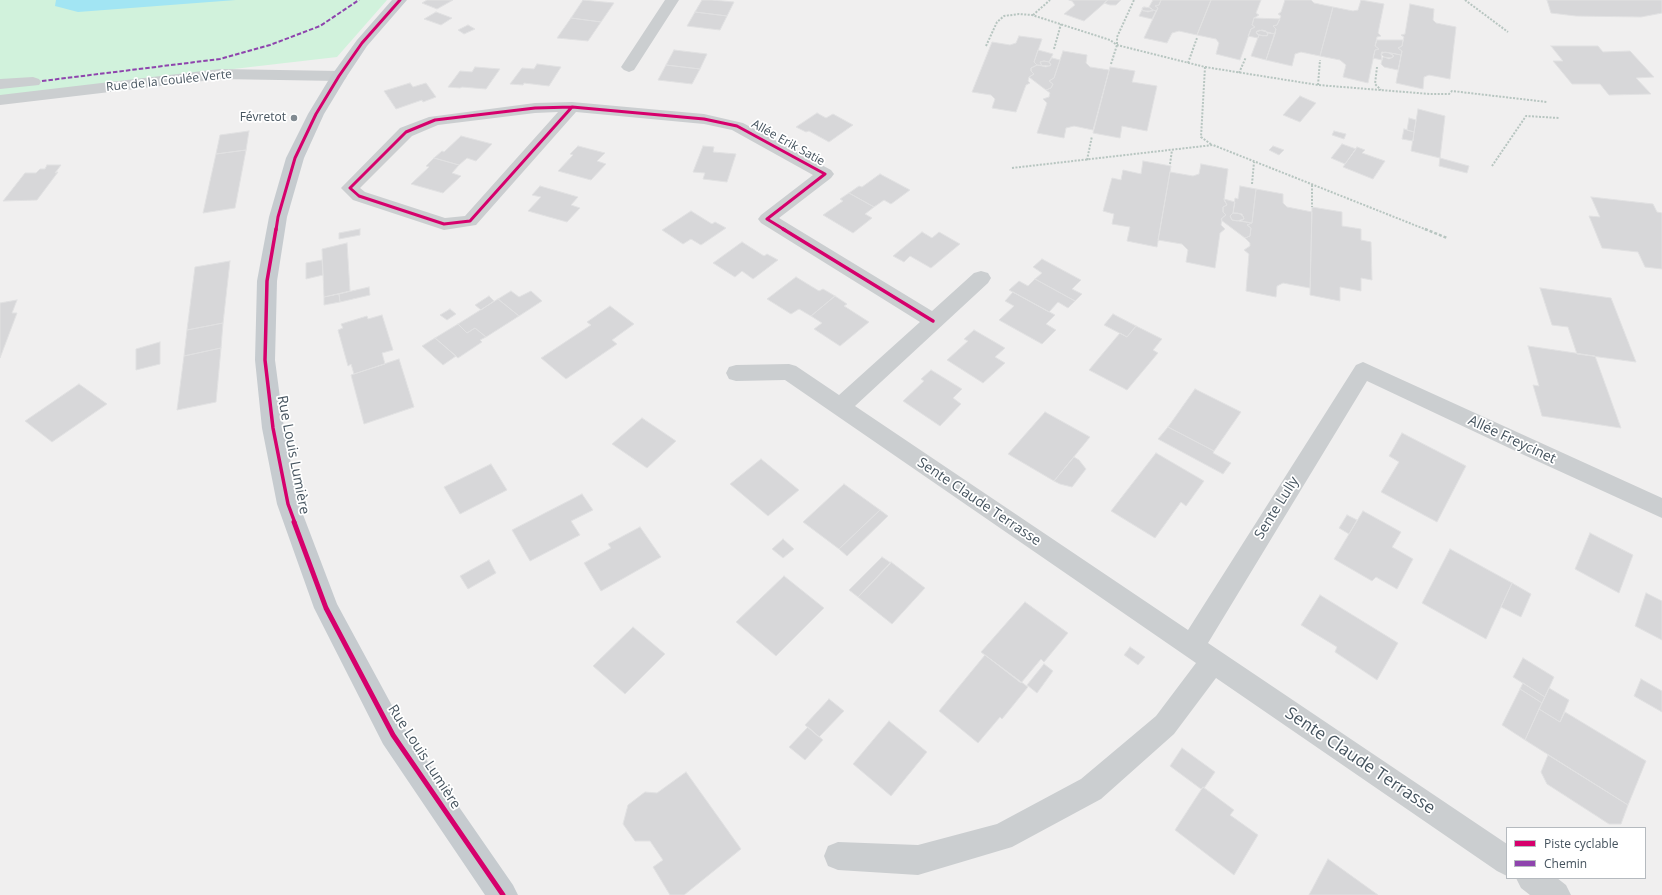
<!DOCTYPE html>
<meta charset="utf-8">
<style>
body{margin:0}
#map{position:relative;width:1662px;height:895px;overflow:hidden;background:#f0efef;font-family:"Open Sans",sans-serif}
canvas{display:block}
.legend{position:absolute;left:1506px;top:827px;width:140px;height:52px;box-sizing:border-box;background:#fff;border:1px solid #b5babf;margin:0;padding:5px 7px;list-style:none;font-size:12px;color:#45535e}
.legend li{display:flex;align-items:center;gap:8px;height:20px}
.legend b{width:20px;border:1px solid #b5babf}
</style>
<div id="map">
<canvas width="1662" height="895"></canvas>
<ul class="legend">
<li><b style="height:5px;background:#d6006c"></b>Piste cyclable</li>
<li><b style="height:5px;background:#8e44ad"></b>Chemin</li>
</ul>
</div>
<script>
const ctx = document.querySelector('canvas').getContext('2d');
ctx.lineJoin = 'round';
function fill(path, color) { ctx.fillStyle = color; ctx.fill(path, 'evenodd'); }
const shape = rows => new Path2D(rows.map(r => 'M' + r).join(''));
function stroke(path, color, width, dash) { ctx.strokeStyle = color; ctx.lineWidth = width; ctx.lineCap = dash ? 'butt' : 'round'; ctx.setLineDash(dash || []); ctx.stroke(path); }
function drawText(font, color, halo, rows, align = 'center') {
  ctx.font = font + ' "Open Sans",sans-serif'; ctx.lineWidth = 3.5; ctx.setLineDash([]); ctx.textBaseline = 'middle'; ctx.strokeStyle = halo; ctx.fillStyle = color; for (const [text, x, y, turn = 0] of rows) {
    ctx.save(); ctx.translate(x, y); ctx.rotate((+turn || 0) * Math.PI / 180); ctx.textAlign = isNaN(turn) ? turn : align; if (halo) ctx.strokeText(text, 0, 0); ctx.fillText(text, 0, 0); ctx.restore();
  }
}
fill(shape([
 [0,0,387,0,337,57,0,96]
]), '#d1f2dc');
fill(shape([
 [56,0,236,0,78,12,55,6]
]), '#a2e5f3');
const building = shape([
 [427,0,453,0,437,9,422,3,427,0],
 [583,0,614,3,601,22,571,18,583,0],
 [702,0,712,0,734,2,727,16,695,12,702,0],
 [1069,0,1108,0,1084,21,1064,14,1075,5,1072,1,1069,0],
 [1108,0,1121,0,1116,5,1110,5,1104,3,1108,0],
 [1153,0,1161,0,1159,5,1155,6,1158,8,1156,11,1153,10,1149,7,1153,0],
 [1161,0,1211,0,1197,35,1179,31,1172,33,1167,43,1144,38,1158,8,1155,6,1159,5,1161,0],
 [1211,0,1261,0,1256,13,1259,15,1254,18,1252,25,1255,27,1251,29,1240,60,1216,54,1219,43,1216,39,1197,35,1211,0],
 [1285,0,1311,0,1314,3,1333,7,1320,56,1301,52,1295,54,1292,66,1266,60,1276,29,1273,26,1277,25,1281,16,1278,14,1281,12,1285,0],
 [1361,0,1384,4,1378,33,1381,36,1377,37,1375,46,1379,49,1375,50,1368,83,1343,77,1346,65,1340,60,1320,56,1333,7,1353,11,1358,10,1361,0],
 [1547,0,1662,0,1662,13,1641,17,1576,16,1551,13,1547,0],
 [1410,4,1434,9,1433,20,1436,23,1456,27,1450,79,1429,75,1424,77,1423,89,1396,83,1402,51,1398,48,1402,46,1404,37,1401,35,1405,34,1410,4],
 [1144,7,1151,8,1153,11,1143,11,1142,8,1144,7],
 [1142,10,1148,12,1153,10,1156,11,1152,19,1139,16,1142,10],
 [436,12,452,18,441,25,424,19,436,12],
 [695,12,727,16,720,30,687,26,695,12],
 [571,18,601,22,588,41,557,38,571,18],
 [1254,18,1280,19,1277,25,1273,26,1276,29,1275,34,1259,30,1256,32,1259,35,1258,38,1248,36,1251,29,1255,27,1252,25,1254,18],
 [468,25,475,29,464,34,458,30,468,25],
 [1262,30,1266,31,1268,35,1263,36,1257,34,1256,32,1262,30],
 [1268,33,1275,34,1266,60,1251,56,1259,35,1267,36,1268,33],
 [1019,36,1042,39,1034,62,1037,65,1031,68,1031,71,1034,74,1029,77,1028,81,1030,83,1026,85,1016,112,992,108,995,99,991,95,972,92,992,42,1010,45,1016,43,1019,36],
 [1377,40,1403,40,1402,46,1398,48,1402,51,1401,55,1385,52,1381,54,1382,60,1373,58,1375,50,1379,49,1375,46,1377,40],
 [1551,46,1598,46,1603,52,1630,51,1654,77,1636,78,1651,94,1609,95,1600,84,1572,84,1553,61,1563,61,1551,46],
 [674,50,707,54,700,69,666,65,674,50],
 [1038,50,1053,54,1049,62,1044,61,1040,62,1042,66,1037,65,1034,62,1038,50],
 [1063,51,1087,55,1086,63,1090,67,1109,70,1093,130,1074,126,1066,128,1064,138,1037,133,1047,103,1043,99,1049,97,1050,93,1046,90,1051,88,1053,84,1049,81,1054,78,1063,51],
 [1382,52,1389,53,1394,56,1389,59,1384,57,1381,54,1382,52],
 [1391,53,1401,55,1398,70,1384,67,1381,64,1383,57,1392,58,1394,56,1391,53],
 [1052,58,1060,60,1054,78,1049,81,1053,84,1051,88,1046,90,1029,77,1034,74,1031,71,1031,68,1037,65,1050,66,1051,64,1049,62,1052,58],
 [1044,61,1049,62,1051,65,1046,67,1042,66,1040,62,1044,61],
 [537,64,561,67,549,86,524,83,523,85,510,84,522,68,534,69,537,64],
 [666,65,700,69,692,84,658,80,666,65],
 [475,67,500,69,486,89,462,87,460,88,448,87,460,71,472,72,475,67],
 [1110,67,1135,71,1132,82,1157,86,1147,131,1122,126,1120,138,1093,133,1110,67],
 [410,83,413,87,426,83,436,97,423,102,422,100,396,109,384,91,410,83],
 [1300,96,1316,103,1300,122,1283,115,1300,96],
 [1418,109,1445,116,1440,158,1411,151,1418,109],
 [817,113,826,118,833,114,853,125,829,142,809,131,806,132,796,127,817,113],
 [1409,118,1416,120,1414,132,1407,130,1409,118],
 [1404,129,1414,132,1413,141,1402,139,1404,129],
 [249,131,246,150,216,154,220,135,249,131],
 [1334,131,1346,134,1344,139,1332,135,1334,131],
 [461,136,492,144,476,161,467,158,459,165,434,158,442,151,444,152,461,136],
 [1342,144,1356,149,1345,164,1331,158,1342,144],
 [578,146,605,153,597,161,606,164,591,180,558,171,573,155,570,154,578,146],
 [703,146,714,147,713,152,736,154,727,182,703,179,705,173,693,172,703,146],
 [1273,146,1284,150,1279,155,1269,150,1273,146],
 [1357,147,1365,150,1362,153,1385,161,1373,179,1343,167,1357,147],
 [246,150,235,208,203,213,216,154,246,150],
 [434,158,459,165,452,173,461,176,443,193,411,184,429,167,426,166,434,158],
 [1440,158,1469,166,1467,173,1439,166,1440,158],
 [1143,161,1171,166,1157,247,1127,241,1130,227,1112,224,1114,214,1103,211,1112,178,1121,180,1123,170,1141,174,1143,161],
 [1201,164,1228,169,1224,200,1227,205,1223,207,1223,212,1226,215,1222,218,1221,225,1225,229,1220,233,1215,268,1186,262,1188,250,1182,244,1158,240,1170,172,1193,176,1199,174,1201,164],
 [47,165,61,165,55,173,58,172,37,200,3,201,25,173,36,173,40,169,45,169,47,165],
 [880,174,910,190,891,204,884,200,874,207,849,193,859,186,862,187,880,174],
 [540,186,578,197,571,205,580,208,567,222,528,211,541,197,532,195,540,186],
 [1240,186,1256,189,1252,223,1241,221,1244,219,1243,216,1238,213,1233,213,1235,198,1238,199,1240,186],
 [1256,189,1283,194,1283,203,1287,207,1312,212,1310,288,1283,283,1277,286,1276,297,1246,291,1249,254,1244,250,1250,246,1250,243,1245,238,1250,236,1251,228,1247,225,1252,223,1256,189],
 [849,193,874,207,865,214,872,218,853,233,823,215,843,201,840,199,849,193],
 [1591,197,1653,204,1657,212,1662,213,1662,269,1645,267,1638,252,1602,248,1589,216,1600,217,1591,197],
 [1224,199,1235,202,1233,213,1230,216,1232,220,1252,223,1247,225,1251,228,1250,236,1245,238,1221,220,1222,218,1226,215,1223,212,1223,207,1227,205,1224,199],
 [1312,207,1342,212,1342,226,1361,229,1361,240,1371,242,1372,280,1361,278,1361,291,1340,287,1340,301,1310,295,1312,207],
 [691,211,712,224,715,222,726,228,701,245,691,239,683,244,662,230,691,211],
 [1233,213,1242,214,1244,219,1237,221,1232,220,1230,216,1233,213],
 [360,229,360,235,339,239,339,233,360,229],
 [922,232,932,238,939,232,960,244,931,268,910,256,904,262,893,256,922,232],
 [742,242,764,256,767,254,778,260,753,279,742,271,735,277,713,263,742,242],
 [347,243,350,291,324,297,322,249,347,243],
 [1042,259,1081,280,1072,289,1082,294,1075,301,1035,279,1042,273,1033,267,1042,259],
 [322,260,323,275,306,279,306,263,322,260],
 [230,261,223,323,187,330,195,267,230,261],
 [796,277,819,291,823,289,835,296,811,316,799,309,791,314,767,299,796,277],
 [1035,279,1075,301,1068,308,1058,302,1049,312,1009,290,1019,281,1028,286,1035,279],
 [369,287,370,295,340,302,339,294,369,287],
 [1540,288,1611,298,1636,362,1577,354,1568,327,1552,325,1540,288],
 [511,291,519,297,531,291,542,301,519,316,498,299,511,291],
 [1013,292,1055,315,1046,324,1056,330,1042,344,999,320,1014,306,1005,301,1013,292],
 [339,294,340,302,324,305,324,297,339,294],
 [489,296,494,301,481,310,475,305,489,296],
 [835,296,847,304,844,306,869,322,840,346,814,329,822,323,811,316,835,296],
 [498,299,519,316,486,337,475,328,467,333,458,324,498,299],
 [17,300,12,313,17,313,0,358,0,303,17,300],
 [610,306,634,324,612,340,617,344,566,379,541,358,591,325,587,322,610,306],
 [450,309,456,314,447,320,440,315,450,309],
 [1113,314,1136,326,1127,337,1104,325,1113,314],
 [382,315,393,350,382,353,385,364,354,374,351,364,348,366,338,330,343,328,341,324,367,316,368,319,382,315],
 [223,323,221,348,184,356,187,330,223,323],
 [458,324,467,333,475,328,486,337,480,340,482,342,458,358,435,338,458,324],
 [1136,326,1162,339,1153,350,1158,353,1127,390,1089,370,1120,333,1127,337,1136,326],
 [974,330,1005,348,995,357,1005,363,983,383,947,360,968,341,964,339,974,330],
 [435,338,456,356,443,365,422,346,435,338],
 [160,342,160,364,136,370,136,349,160,342],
 [1528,346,1595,356,1621,428,1542,416,1533,385,1539,386,1528,346],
 [221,348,216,402,177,410,184,356,221,348],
 [399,359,414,407,364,424,351,375,399,359],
 [931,370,962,389,953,398,961,404,940,426,903,401,924,381,921,379,931,370],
 [79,384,107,404,52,442,25,421,79,384],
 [1195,389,1241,412,1214,451,1168,427,1195,389],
 [1045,412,1090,437,1054,481,1008,454,1045,412],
 [642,418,676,441,647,468,612,444,642,418],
 [1168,427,1214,451,1213,453,1231,463,1223,474,1158,439,1168,427],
 [1402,433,1466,466,1437,522,1381,492,1399,462,1389,456,1402,433],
 [1156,453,1204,481,1186,506,1181,502,1155,538,1111,511,1156,453],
 [1074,457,1079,460,1086,469,1072,487,1060,484,1054,481,1074,457],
 [761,459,799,490,768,516,730,484,761,459],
 [491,464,507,490,460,514,444,487,491,464],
 [844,484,880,510,839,549,803,522,844,484],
 [582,494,593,510,571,521,580,535,530,561,512,530,582,494],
 [880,510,888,516,847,556,839,549,880,510],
 [1363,511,1401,532,1392,547,1413,559,1397,589,1376,577,1372,581,1334,559,1363,511],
 [1347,515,1357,520,1349,534,1339,528,1347,515],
 [640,527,661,557,601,591,584,563,611,548,608,544,640,527],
 [1590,533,1633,555,1619,593,1575,569,1590,533],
 [783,539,794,549,783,558,772,549,783,539],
 [1450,549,1512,583,1486,639,1422,603,1450,549],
 [882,557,891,563,858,597,849,590,882,557],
 [489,560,496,573,468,589,460,576,489,560],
 [891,562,925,588,892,624,858,597,891,562],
 [784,576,824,608,776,656,736,622,784,576],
 [1512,583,1531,594,1521,617,1501,607,1512,583],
 [1646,593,1662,601,1662,640,1635,626,1646,593],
 [1320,595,1398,643,1377,680,1335,652,1337,647,1301,625,1320,595],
 [1025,602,1068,633,1044,662,1041,659,1021,683,981,652,1025,602],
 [633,627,665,654,625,694,593,666,633,627],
 [1130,647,1145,657,1138,665,1124,655,1130,647],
 [985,655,1028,687,1002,719,1000,717,978,743,939,711,985,655],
 [1523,658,1554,677,1545,697,1513,677,1523,658],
 [1044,664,1053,671,1037,693,1027,685,1044,664],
 [1641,679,1662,691,1662,712,1634,696,1641,679],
 [1523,683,1545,697,1542,703,1520,689,1523,683],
 [1549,688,1569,700,1560,722,1539,709,1549,688],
 [1520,689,1542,703,1525,740,1502,725,1520,689],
 [829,699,844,711,819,737,805,725,829,699],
 [1539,709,1560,722,1565,712,1646,761,1628,805,1525,740,1539,709],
 [889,721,927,752,891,796,853,764,889,721],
 [808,727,823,740,805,760,789,747,808,727],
 [1182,748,1215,772,1204,788,1203,787,1201,789,1170,766,1182,748],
 [1548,755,1628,805,1621,824,1609,824,1547,784,1541,772,1548,755],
 [686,772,741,849,684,895,670,895,653,867,663,860,650,841,635,841,623,824,628,805,645,792,657,793,686,772],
 [1203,787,1234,810,1230,815,1258,835,1234,875,1175,830,1203,787],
 [1328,859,1378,895,1309,895,1328,859]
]);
fill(building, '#d7d7d9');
stroke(building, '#e1e1e2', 1);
stroke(shape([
 [1465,0,1508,32],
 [1033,15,1050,0],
 [986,46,997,22,1004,16,1019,14,1032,15,1110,40,1117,45,1205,67,1201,137,1212,145],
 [1054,49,1061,24],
 [1188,63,1197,38],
 [1111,64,1117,45,1117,37,1134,0],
 [1205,67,1318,85,1430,94,1449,94,1452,91,1547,102],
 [1377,67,1375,84,1381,90],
 [1239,73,1246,57],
 [1318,85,1320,60],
 [1087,160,1092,136],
 [1170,164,1172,150],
 [1492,166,1526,116,1559,118],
 [1012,168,1213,145,1427,230],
 [1252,184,1254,162],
 [1312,185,1312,207]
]), '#b7c5c0', 2, [2, 1.5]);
stroke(shape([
 [1425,229,1447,238]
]), '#b7c5c0', 2.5, [3, 2]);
fill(shape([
 [665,0,679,0,634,70,629,72,624,70,621,67,665,0],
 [220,69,339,71,345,73,347,76,345,79,339,81,220,79,0,105,0,95,220,69],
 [33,77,39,79,41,82,39,85,0,89,0,79,33,77],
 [572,102,704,114,743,123,831,170,834,174,831,178,779,218,932,311,974,273,981,271,988,273,991,278,988,283,855,406,1188,630,1356,365,1363,362,1662,498,1662,518,1524,455,1367,381,1208,643,1507,844,1507,876,1497,871,1216,678,1174,734,1101,799,1012,847,918,875,838,870,828,866,824,856,828,846,838,842,918,845,997,824,1081,779,1156,716,1196,663,785,380,736,381,729,379,726,373,729,367,736,365,789,364,796,366,839,395,920,322,761,223,758,219,761,215,813,175,732,130,704,124,576,112,476,225,444,230,438,228,353,200,341,188,400,128,429,117,535,103,572,102],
 [558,112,465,216,445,218,365,192,360,188,412,136,438,125,535,113,558,112],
 [1516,878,1557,878,1566,885,1571,895,1530,895,1521,888,1516,878]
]), '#cbced0');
fill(shape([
 [392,0,407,0,367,46,347,76,324,114,304,158,287,217,277,281,275,360,284,428,299,504,337,604,403,726,513,885,518,895,485,895,383,744,314,608,277,504,262,428,255,360,257,281,269,217,286,158,308,114,331,76,357,40,392,0]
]), '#c6cbcf');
stroke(shape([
 [42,81,220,59,270,45,320,26,359,0]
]), '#8e44ad', 2, [4.5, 2]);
stroke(shape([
 [572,107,704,119,737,126,825,174,767,219,785,230],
 [572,107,470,221,444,224,359,196,350,188,406,132,435,120,535,108,572,107],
 [276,230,278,217,295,158,316,114,339,76,362,43,400,0]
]), '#d6006c', 3);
stroke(shape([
 [276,229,267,281,265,360,273,428,288,504,295,523],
 [783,229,933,321]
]), '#d6006c', 3.5);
stroke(shape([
 [294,522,326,608,393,735,503,895]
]), '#d6006c', 5);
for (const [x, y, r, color] of [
 [294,118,4,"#818a91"]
]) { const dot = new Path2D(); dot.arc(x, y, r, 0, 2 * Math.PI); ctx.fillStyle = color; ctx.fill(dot); stroke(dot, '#fff', 1.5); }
drawText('12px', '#45535e', '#fff', [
 ["Rue de la Coulée Verte",169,81,-6],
 ["Allée Erik Satie",788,143,29]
]);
drawText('12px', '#45535e', '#fff', [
 ["Févretot",286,118]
], 'right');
drawText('14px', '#45535e', '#fff', [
 ["Allée Freycinet",1512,440,25],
 ["Rue Louis Lumière",293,455,79],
 ["Sente Claude Terrasse",979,502,34],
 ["Sente Lully",1277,508,-58],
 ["Rue Louis Lumière",424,757,57]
]);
drawText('17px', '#45535e', '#fff', [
 ["Sente Claude Terrasse",1360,761,34]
]);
</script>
